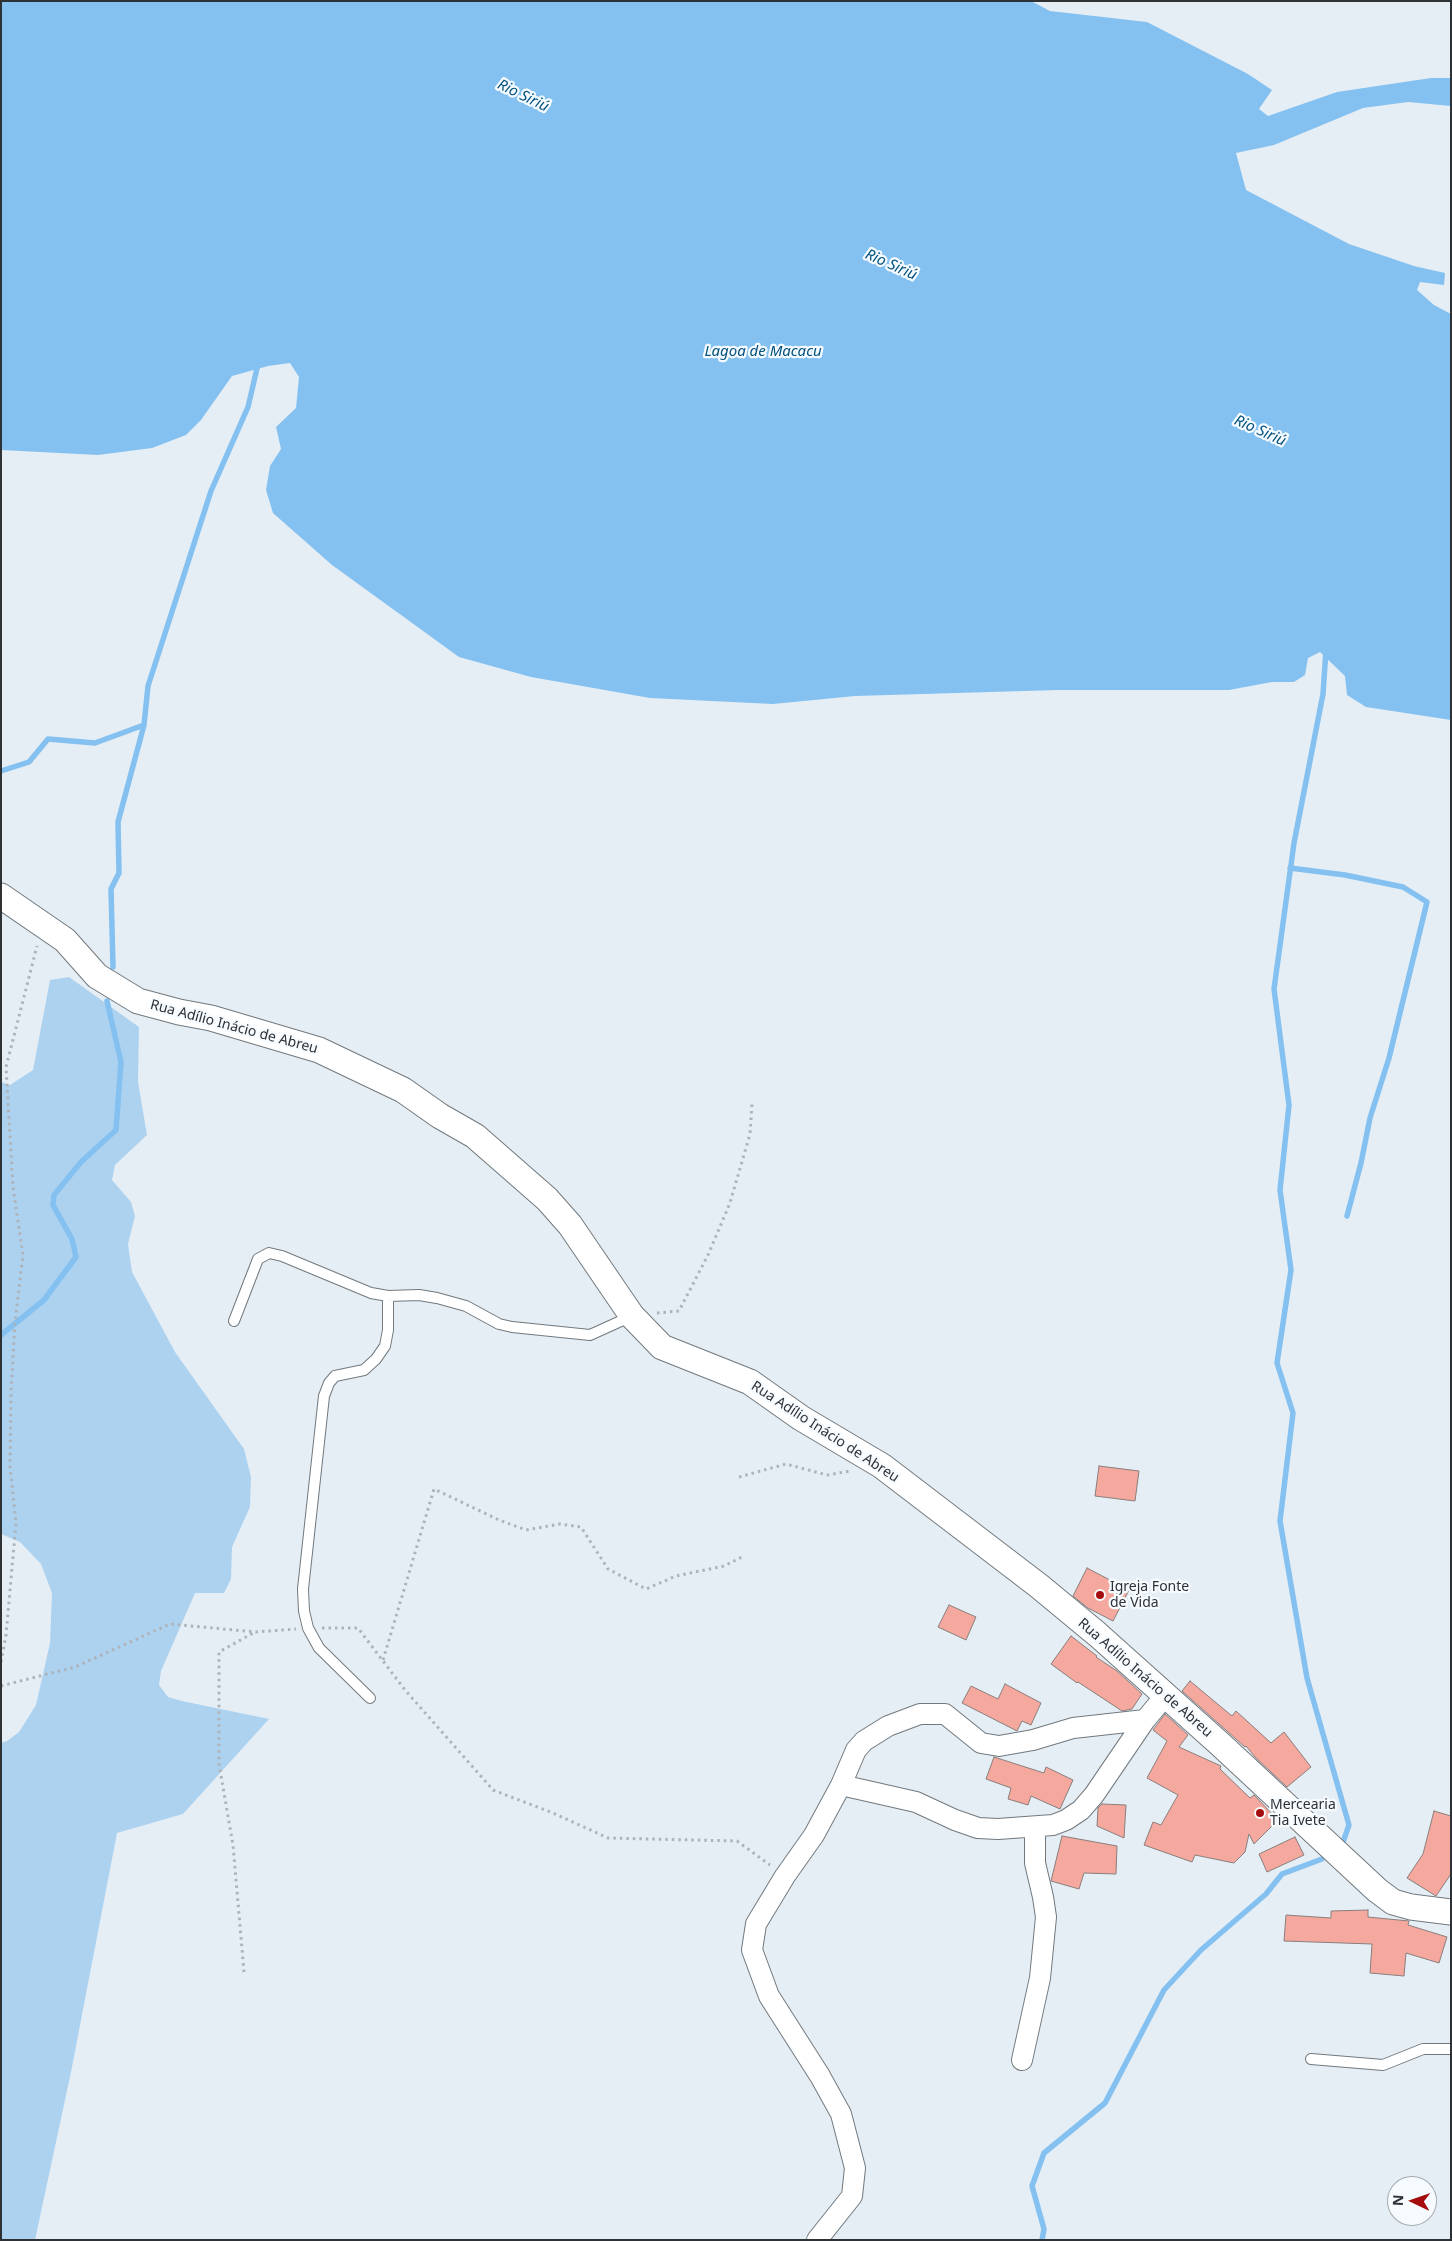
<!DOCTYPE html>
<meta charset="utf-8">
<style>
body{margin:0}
#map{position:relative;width:1452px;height:2241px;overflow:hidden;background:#e6eef5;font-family:"Noto Sans",sans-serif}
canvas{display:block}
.frame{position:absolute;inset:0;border:2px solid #2f3235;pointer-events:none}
.north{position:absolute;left:1387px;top:2176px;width:50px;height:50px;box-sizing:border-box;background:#f6fbff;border:1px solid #a6abae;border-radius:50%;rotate:273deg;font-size:14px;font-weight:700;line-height:20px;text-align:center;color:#2f3235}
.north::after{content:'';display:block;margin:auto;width:18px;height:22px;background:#a40c0e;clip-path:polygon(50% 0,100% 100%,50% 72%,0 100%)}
</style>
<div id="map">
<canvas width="1452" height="2241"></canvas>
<div class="frame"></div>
<div class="north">N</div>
</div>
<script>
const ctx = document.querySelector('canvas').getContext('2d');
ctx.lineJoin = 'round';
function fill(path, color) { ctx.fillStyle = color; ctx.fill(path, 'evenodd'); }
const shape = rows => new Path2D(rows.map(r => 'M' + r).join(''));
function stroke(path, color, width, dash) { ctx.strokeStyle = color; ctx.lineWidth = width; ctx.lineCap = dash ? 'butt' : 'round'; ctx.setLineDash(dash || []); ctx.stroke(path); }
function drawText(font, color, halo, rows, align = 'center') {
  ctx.font = font + ' "Noto Sans",sans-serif'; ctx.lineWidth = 4.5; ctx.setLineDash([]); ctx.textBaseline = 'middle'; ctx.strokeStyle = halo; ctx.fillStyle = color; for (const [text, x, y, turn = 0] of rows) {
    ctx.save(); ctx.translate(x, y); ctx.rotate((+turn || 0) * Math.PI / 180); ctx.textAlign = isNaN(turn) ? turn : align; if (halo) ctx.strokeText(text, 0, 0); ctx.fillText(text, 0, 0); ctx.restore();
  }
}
fill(shape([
 [69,977,139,1027,138,1082,147,1135,115,1165,112,1180,131,1202,135,1216,128,1244,132,1272,175,1352,244,1449,251,1477,250,1507,232,1547,231,1579,224,1593,195,1593,161,1671,159,1685,168,1697,182,1701,269,1719,183,1814,117,1833,71,2072,35,2240,1,2240,1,1743,7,1741,19,1732,36,1705,50,1643,52,1593,41,1564,20,1542,1,1534,1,1082,10,1085,33,1070,50,980]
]), '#add2f0');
fill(shape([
 [1,1,1031,1,1050,11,1147,22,1248,74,1272,90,1259,109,1268,116,1337,92,1431,78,1451,78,1451,106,1408,102,1363,108,1274,145,1236,153,1246,190,1349,244,1414,266,1445,273,1444,285,1420,282,1417,290,1434,305,1451,314,1451,720,1366,707,1347,695,1345,676,1320,652,1308,658,1305,675,1294,682,1272,682,1229,690,1058,690,855,696,773,704,650,698,531,677,459,657,332,565,273,513,266,490,270,466,281,449,276,427,296,408,299,377,290,363,268,366,232,376,201,420,186,435,152,448,98,455,1,450]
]), '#84c1f0');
stroke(shape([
 [1326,650,1323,694,1294,843,1274,989,1289,1105,1280,1190,1291,1270,1277,1363,1293,1413,1280,1521,1307,1678,1349,1825,1342,1845],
 [1,771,29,762,48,739,95,743,144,725],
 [1290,868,1345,875,1403,887,1427,902,1389,1058,1370,1118,1361,1163,1347,1216],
 [113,967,111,889,119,873,118,822,144,725,148,686,211,491,248,407,258,364],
 [1,1335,44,1300,76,1257,72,1239,53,1205,54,1195,81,1162,116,1130,121,1062,107,1001],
 [1042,2240,1044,2229,1032,2186,1044,2153,1105,2103,1164,1990,1201,1950,1266,1894,1282,1874,1322,1859]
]), '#84c1f0', 5.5);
const building = shape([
 [1099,1466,1139,1471,1135,1501,1095,1496,1099,1466],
 [1087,1568,1129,1590,1113,1621,1088,1608,1073,1596,1087,1568],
 [949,1605,976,1617,966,1640,938,1627,949,1605],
 [1071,1636,1097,1656,1096,1657,1117,1671,1142,1694,1132,1709,1122,1711,1078,1682,1077,1683,1051,1664,1071,1636],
 [1190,1681,1232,1716,1236,1711,1271,1743,1284,1732,1311,1767,1287,1787,1255,1757,1246,1746,1245,1747,1182,1691,1190,1681],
 [1005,1684,1041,1703,1031,1725,1022,1721,1017,1731,962,1703,971,1686,998,1699,1005,1684],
 [1165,1714,1188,1735,1179,1747,1221,1766,1220,1769,1250,1798,1254,1795,1278,1820,1254,1844,1249,1834,1245,1852,1234,1863,1195,1855,1192,1862,1144,1845,1153,1822,1161,1825,1178,1795,1147,1778,1167,1741,1153,1730,1165,1714],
 [994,1757,1044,1773,1046,1767,1073,1780,1060,1809,1031,1796,1028,1805,1008,1799,1011,1788,986,1779,994,1757],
 [1102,1804,1126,1805,1124,1838,1097,1826,1098,1808,1102,1804],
 [1434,1811,1451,1816,1451,1874,1436,1896,1407,1878,1423,1854,1434,1811],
 [1062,1836,1117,1846,1116,1874,1084,1873,1079,1889,1051,1881,1062,1836],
 [1295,1837,1304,1855,1267,1872,1259,1854,1295,1837],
 [1368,1910,1368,1917,1409,1921,1408,1925,1447,1937,1439,1963,1406,1953,1404,1976,1370,1973,1372,1944,1284,1941,1286,1915,1331,1918,1331,1911,1368,1910]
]);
fill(building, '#f5a89d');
stroke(building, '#887e7c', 1);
const service = shape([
 [234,1321,258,1259,269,1253,282,1256,371,1293,388,1296,419,1295,437,1298,466,1306,499,1324,512,1327,590,1335,632,1316],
 [370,1698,319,1648,308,1628,304,1611,303,1589,324,1396,329,1383,335,1376,364,1370,376,1359,385,1346,388,1330,388,1296],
 [1311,2059,1383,2065,1423,2049,1451,2049]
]);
const minor = shape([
 [841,1785,916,1802,955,1820,978,1828,998,1829,1053,1825,1066,1820,1081,1810,1094,1795,1145,1720],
 [1022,2060,1040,1978,1046,1917,1043,1897,1035,1863,1035,1827],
 [817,2240,852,2196,855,2168,841,2114,820,2076,769,1996,752,1950,756,1924,785,1876,814,1835,841,1785,856,1750,864,1741,888,1726,920,1714,945,1714,981,1743,999,1746,1033,1740,1073,1728,1145,1720,1165,1696]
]);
const tertiary = shape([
 [1,896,65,940,97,976,138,1001,179,1012,211,1018,319,1050,403,1090,440,1116,475,1136,547,1199,570,1225,632,1316,662,1347,750,1382,801,1418,882,1466,1039,1586,1097,1634,1220,1744,1377,1890,1393,1902,1411,1907,1451,1912]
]);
stroke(service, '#71797e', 12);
stroke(minor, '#71797e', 22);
stroke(tertiary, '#71797e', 27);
stroke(shape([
 [657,1313,679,1311,708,1255,730,1203,750,1134,752,1104],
 [739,1477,786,1464,827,1475,850,1471],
 [322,1628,358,1628,405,1690,493,1790,553,1813,608,1838,737,1841,770,1865],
 [383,1660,434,1489,499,1520,526,1530,560,1524,581,1527,608,1569,646,1589,676,1576,724,1566,744,1556],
 [1,1662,6,1635,16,1523,10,1466,11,1393,15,1322,23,1255,13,1187,6,1067,37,946],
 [1,1686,75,1667,170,1624,256,1632,296,1629],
 [244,1972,233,1845,219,1764,219,1652,255,1632]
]), '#adb3b9', 3, [2.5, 4]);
stroke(service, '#fff', 10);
stroke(minor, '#fff', 20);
stroke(tertiary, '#fff', 25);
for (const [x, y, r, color] of [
 [1100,1595,5,"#a40c0e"],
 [1260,1813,5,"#a40c0e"]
]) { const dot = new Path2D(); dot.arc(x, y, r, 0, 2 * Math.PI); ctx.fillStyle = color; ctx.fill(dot); stroke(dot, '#f6fbff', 2); }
drawText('14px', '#2f3235', '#f6fbff', [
 ["Rua Adílio Inácio de Abreu",234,1027,15],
 ["Rua Adílio Inácio de Abreu",825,1432,33],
 ["Rua Adílio Inácio de Abreu",1145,1678,41]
]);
drawText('14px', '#2f3235', '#f6fbff', [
 ["Igreja Fonte",1110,1587],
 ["de Vida",1110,1603],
 ["Mercearia",1270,1805],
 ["Tia Ivete",1270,1821]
], 'left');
drawText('italic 15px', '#03517d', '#f6fbff', [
 ["Rio Siriú",523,96,26],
 ["Rio Siriú",891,265,24],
 ["Lagoa de Macacu",763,352],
 ["Rio Siriú",1260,431,24]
]);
</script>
